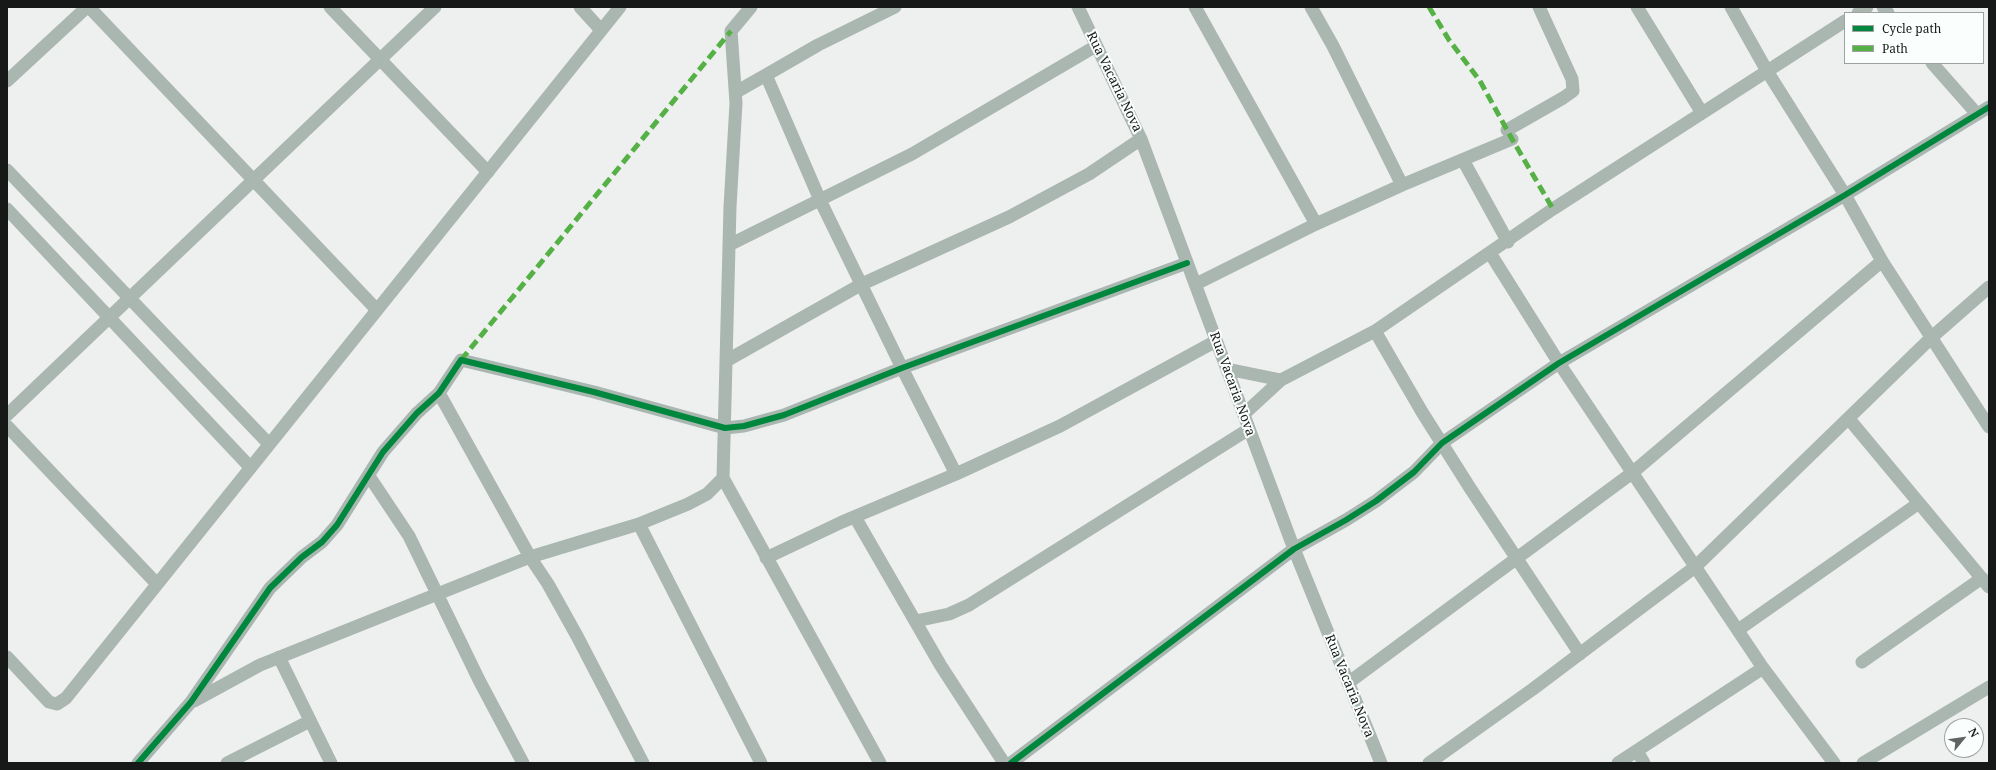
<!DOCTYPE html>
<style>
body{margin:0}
#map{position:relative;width:1996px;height:770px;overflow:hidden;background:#eef0ef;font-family:"Noto Serif",serif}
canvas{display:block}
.frame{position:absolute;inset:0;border:8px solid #171918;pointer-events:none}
.legend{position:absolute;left:1844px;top:12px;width:140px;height:52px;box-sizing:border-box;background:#fafefc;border:1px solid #9fa2a1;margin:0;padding:5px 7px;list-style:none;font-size:12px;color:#171918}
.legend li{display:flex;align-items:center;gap:8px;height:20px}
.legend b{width:20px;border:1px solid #9fa2a1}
.north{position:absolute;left:1944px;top:718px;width:40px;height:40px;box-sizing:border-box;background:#fafefc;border:1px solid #9fa2a1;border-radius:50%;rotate:61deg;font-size:11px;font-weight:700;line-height:16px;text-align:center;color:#171918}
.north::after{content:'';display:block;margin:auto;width:14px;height:18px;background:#626463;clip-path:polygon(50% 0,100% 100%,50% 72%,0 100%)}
</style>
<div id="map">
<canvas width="1996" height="770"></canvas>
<div class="frame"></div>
<ul class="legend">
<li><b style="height:5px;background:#00873e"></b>Cycle path</li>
<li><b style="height:5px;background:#55b145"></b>Path</li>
</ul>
<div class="north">N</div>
</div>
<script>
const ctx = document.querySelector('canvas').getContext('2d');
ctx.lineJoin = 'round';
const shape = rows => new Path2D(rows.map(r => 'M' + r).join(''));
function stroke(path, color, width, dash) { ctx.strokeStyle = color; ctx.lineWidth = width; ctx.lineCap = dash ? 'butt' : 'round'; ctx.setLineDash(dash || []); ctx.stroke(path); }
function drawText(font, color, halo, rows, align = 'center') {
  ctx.font = font + ' "Noto Serif",serif'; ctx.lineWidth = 4; ctx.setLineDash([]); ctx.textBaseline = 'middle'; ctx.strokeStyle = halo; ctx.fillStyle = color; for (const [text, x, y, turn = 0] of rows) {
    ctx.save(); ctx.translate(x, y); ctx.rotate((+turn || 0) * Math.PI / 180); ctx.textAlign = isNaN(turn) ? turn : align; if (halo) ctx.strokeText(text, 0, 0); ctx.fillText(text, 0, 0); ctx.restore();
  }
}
stroke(shape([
 [89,7,377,310],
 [330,7,488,172],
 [580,7,601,30],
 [751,7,731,31,736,103,730,207,723,478,880,763],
 [895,7,818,45,766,75,820,200,902,368,956,474],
 [1078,7,1141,139,1294,549,1381,763],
 [1195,7,1316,224],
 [1311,7,1333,46,1402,185],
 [1637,7,1702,113],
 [1731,7,1767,71,1845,195,1882,261,1989,427],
 [1883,7,1888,13],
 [1858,13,1867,7],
 [1932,63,1977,114],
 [7,81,87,7],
 [736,92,766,75],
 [1507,130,1563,98,1573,91,1572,79,1539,7],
 [1463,160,1508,242],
 [7,170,269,444],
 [7,209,250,467],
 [729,245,912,154,1096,46],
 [1490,253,1559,363,1763,668,1834,763],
 [1196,284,1316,224,1402,185,1512,139],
 [1375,331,1422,412,1470,488,1580,654],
 [726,361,862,284,1009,217,1089,174,1141,139],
 [1227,369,1281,380],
 [439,393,530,557,548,584,577,636,643,763],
 [1244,414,1281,380,1375,331,1553,209,1845,21],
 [7,415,435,7],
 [1849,419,1989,587],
 [7,426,157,584],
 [369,476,409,536,479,680,523,763],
 [855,517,941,666,1004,763],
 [639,524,761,763],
 [766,558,842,522,956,474,1060,426,1216,341],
 [916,621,949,614,969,605,1249,429],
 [1738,630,1919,503],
 [7,657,49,702,57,704,66,698,620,7],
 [279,657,331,763],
 [1862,662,1982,578],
 [1348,683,1632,473,1882,261],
 [194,701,260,665,530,557,639,524,688,504,707,494,723,478],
 [1637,751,1644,763],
 [138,763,191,702,270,588,302,557,322,542,337,525,383,452,417,413,439,393,461,360,594,392,725,428,744,426,784,415,902,368,1187,263],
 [227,763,310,721],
 [1011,763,1294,549,1346,520,1376,501,1414,472,1442,443,1559,363,1845,195,1989,107],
 [1429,763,1533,689,1695,567,1932,337,1989,287],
 [1618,763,1763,668],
 [1863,763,1989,687]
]), '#aab6b0', 13);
stroke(shape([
 [1429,7,1449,40,1480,81,1512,139,1553,209],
 [461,360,731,31]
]), '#55b145', 5, [10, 5]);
stroke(shape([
 [138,763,191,702,270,588,302,557,322,542,337,525,383,452,417,413,439,393,461,360,594,392,725,428,744,426,784,415,902,368,1187,263],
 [1011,763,1294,549,1346,520,1376,501,1414,472,1442,443,1559,363,1845,195,1989,107]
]), '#00873e', 6);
drawText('13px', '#171918', '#fafefc', [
 ["Rua Vacaria Nova",1114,82,64],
 ["Rua Vacaria Nova",1232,384,70],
 ["Rua Vacaria Nova",1349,686,68]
]);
</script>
